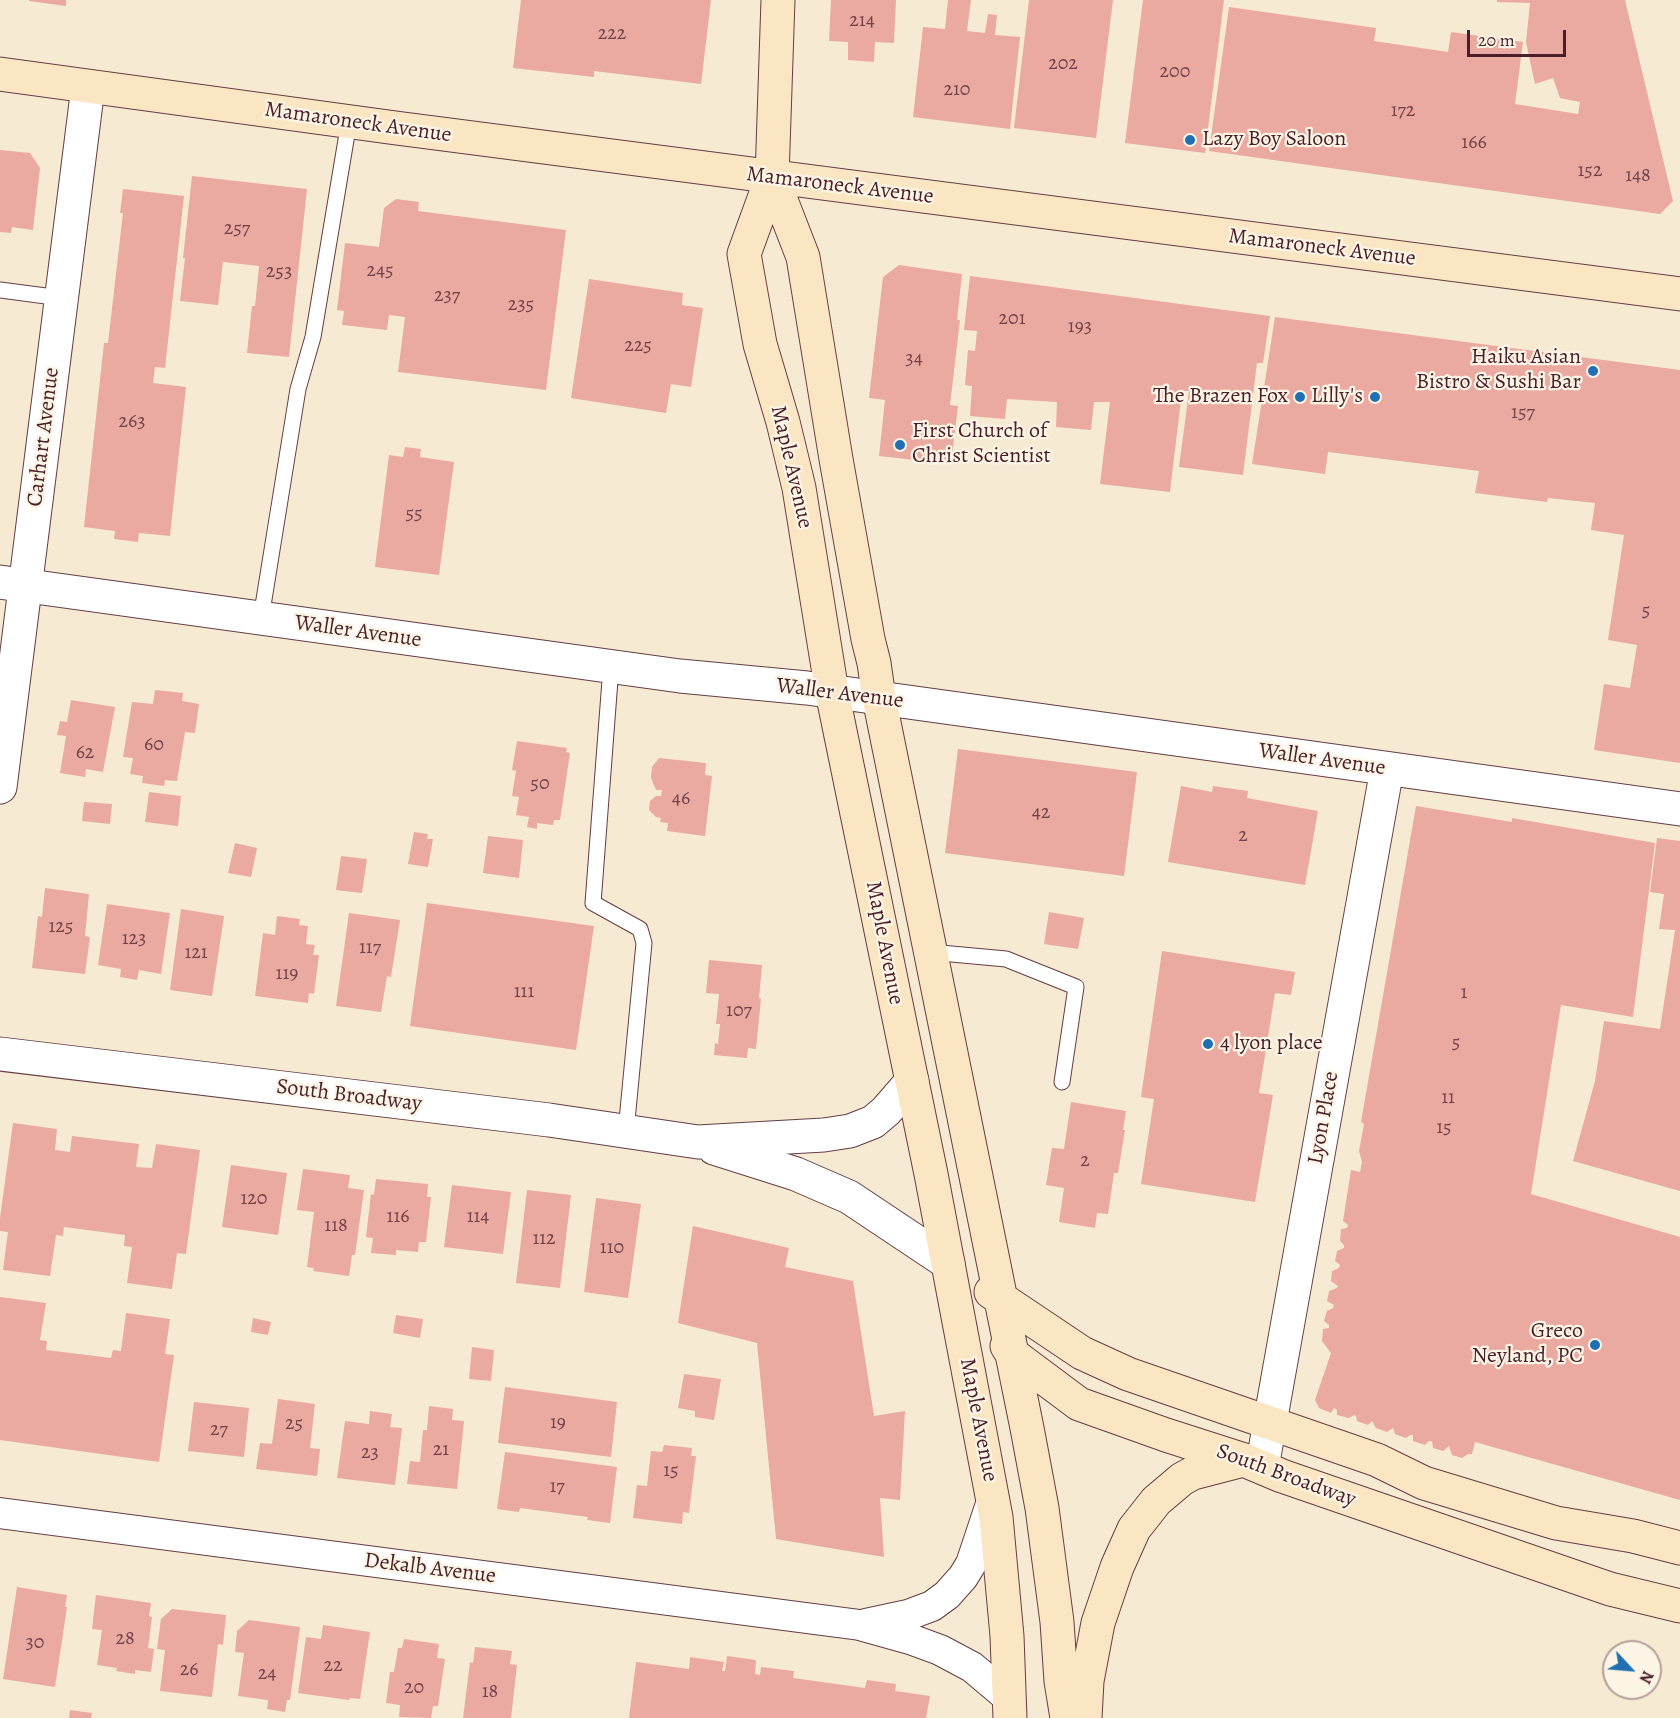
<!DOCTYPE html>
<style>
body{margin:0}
#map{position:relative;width:1680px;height:1718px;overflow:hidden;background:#f7ead3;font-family:Alegreya,serif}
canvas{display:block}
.north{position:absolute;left:1602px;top:1640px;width:60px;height:60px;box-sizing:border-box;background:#fcf5e5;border:2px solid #b59f9b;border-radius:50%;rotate:116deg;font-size:16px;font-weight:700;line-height:24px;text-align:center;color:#4a1f2b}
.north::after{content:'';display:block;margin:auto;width:21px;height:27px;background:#1f6fb2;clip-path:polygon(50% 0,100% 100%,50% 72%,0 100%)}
.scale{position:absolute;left:1467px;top:30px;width:99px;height:27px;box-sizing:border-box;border:3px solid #4a1f2b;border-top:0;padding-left:8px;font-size:18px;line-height:21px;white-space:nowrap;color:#4a1f2b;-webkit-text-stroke:4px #fcf5e5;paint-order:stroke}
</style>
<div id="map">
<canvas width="1680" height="1718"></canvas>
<div class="north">N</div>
<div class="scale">20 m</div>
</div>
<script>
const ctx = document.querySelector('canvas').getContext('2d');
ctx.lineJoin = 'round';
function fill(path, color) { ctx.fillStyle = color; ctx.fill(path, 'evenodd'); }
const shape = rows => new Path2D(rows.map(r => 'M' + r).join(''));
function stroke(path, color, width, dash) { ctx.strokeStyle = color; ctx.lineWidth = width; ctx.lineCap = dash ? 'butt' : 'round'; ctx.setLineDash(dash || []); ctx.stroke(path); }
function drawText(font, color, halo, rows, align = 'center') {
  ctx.font = font + ' Alegreya,serif'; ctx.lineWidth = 4.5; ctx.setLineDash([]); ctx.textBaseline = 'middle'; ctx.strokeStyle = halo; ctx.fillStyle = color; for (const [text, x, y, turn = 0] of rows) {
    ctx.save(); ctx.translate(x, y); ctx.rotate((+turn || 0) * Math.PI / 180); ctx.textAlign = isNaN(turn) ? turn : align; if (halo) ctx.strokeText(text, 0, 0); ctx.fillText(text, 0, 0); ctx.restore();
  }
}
fill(shape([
 [29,0,66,0,66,6,29,1],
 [521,0,711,0,701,84,594,71,594,77,513,68],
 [831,0,896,0,894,43,875,42,874,62,848,60,848,42,829,41],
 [948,0,971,0,967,31,985,33,988,14,997,15,995,35,1020,37,1010,129,913,117,923,27,945,29],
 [1029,0,1113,0,1096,138,1014,128],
 [1143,0,1224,0,1205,153,1125,143],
 [1497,0,1625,0,1673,201,1660,214,1209,151,1229,7,1376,28,1374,41,1448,52,1451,32,1523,42,1515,104,1578,114,1580,102,1560,98,1553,78,1535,84,1526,42,1530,3,1497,2],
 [0,150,30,153,40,168,33,230,12,227,11,233,0,232],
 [192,176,307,189,289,357,247,353,252,306,255,306,259,266,223,262,218,305,180,301,185,258,183,258],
 [123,189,184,196,165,368,155,367,153,383,186,387,170,536,139,533,138,542,114,539,115,531,84,527,104,343,108,343,123,213,120,213],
 [396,199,419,202,418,211,566,230,546,390,398,372,405,317,389,315,387,330,342,325,344,311,337,310,345,243,379,247,384,208],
 [899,265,962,274,957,320,960,320,950,405,958,406,951,464,879,456,885,400,869,398,883,277],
 [970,276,1270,316,1263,363,1257,363,1243,475,1179,467,1189,391,1182,391,1170,492,1100,484,1110,402,1094,402,1091,430,1056,427,1057,402,1007,399,1005,419,970,416,972,386,965,385,968,350,975,351,977,331,964,330],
 [589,279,683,293,682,305,703,308,691,387,671,384,666,413,571,398],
 [1275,317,1680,370,1680,763,1594,750,1604,684,1630,688,1637,645,1608,640,1624,535,1591,530,1595,503,1548,498,1547,502,1475,493,1479,471,1328,452,1325,474,1252,464],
 [405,447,421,449,420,457,454,462,439,575,375,567,389,455,403,457],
 [155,690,183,693,182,701,199,704,195,733,185,732,177,781,165,780,164,786,142,783,143,776,130,774,133,758,123,757,132,702,153,704],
 [71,700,115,707,103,772,86,769,85,777,60,773,66,736,57,735,60,721,67,722],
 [517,741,567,748,566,752,570,753,560,820,554,820,553,825,537,823,537,829,527,827,529,817,516,815,519,797,512,796,516,771,512,770],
 [958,749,1137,772,1124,876,945,853],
 [659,758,706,763,705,775,712,776,705,836,667,831,668,823,660,822,661,818,656,817,649,810,650,801,656,796,661,796,662,790,656,790,651,778,652,767],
 [1181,786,1212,792,1213,786,1248,791,1247,798,1318,811,1305,885,1168,862],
 [149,792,181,796,178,826,145,822],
 [84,802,112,804,110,824,82,821],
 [1416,806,1512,822,1512,818,1655,843,1633,1017,1561,1005,1531,1194,1680,1237,1680,1500,1475,1442,1472,1454,1468,1454,1462,1458,1452,1455,1449,1446,1443,1451,1433,1448,1432,1441,1429,1441,1425,1445,1413,1441,1413,1435,1410,1435,1406,1438,1395,1434,1393,1428,1387,1432,1376,1428,1372,1421,1368,1425,1357,1421,1356,1416,1354,1415,1349,1418,1337,1415,1337,1410,1334,1408,1331,1413,1319,1408,1315,1400,1331,1353,1322,1341,1323,1329,1329,1328,1329,1325,1324,1321,1327,1311,1333,1308,1334,1305,1327,1301,1329,1291,1337,1288,1338,1286,1331,1281,1332,1271,1339,1268,1340,1265,1335,1261,1337,1251,1344,1248,1344,1245,1340,1241,1341,1229,1347,1228,1348,1225,1343,1221,1351,1170,1360,1172,1362,1162,1359,1151,1364,1124,1361,1122],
 [414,832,428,834,427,839,433,839,428,867,408,864],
 [488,836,523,840,519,878,483,873],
 [1657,838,1680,841,1680,1191,1573,1161,1595,1081,1604,1021,1660,1029,1675,930,1659,929,1664,894,1650,892],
 [235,843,257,848,251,877,228,873],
 [341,856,367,859,362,893,336,890],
 [45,888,89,894,85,936,90,937,85,974,32,968,38,916,42,917],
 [427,903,594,926,576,1050,410,1026],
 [107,904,170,913,161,974,139,970,137,980,120,977,121,969,98,965],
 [181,909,224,916,212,996,170,990],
 [1049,912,1084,918,1078,949,1044,944],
 [349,913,400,920,391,977,387,976,381,1012,336,1006],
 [277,916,300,919,299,925,308,926,306,944,315,945,313,955,319,955,314,994,309,993,308,1003,255,996,263,933,275,935],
 [1162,951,1295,972,1291,995,1275,993,1259,1093,1273,1095,1255,1202,1141,1184,1154,1099,1141,1097],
 [709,960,762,965,759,998,761,999,756,1049,748,1048,747,1058,714,1055,715,1043,718,1044,720,1024,716,1024,719,994,706,993],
 [1071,1102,1126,1111,1123,1130,1125,1130,1118,1173,1114,1173,1108,1214,1097,1213,1095,1228,1059,1222,1064,1188,1046,1185,1052,1148,1064,1149],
 [13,1123,57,1129,55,1150,70,1152,72,1136,139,1144,136,1167,152,1168,156,1144,200,1150,186,1254,177,1253,172,1289,127,1283,132,1247,124,1246,125,1235,64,1227,63,1236,56,1235,50,1276,3,1270,8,1232,0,1231,0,1218],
 [231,1165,287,1173,278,1235,222,1227],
 [303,1169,350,1175,348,1188,364,1190,355,1255,352,1255,349,1276,313,1271,314,1268,307,1267,314,1212,297,1210],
 [376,1179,428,1184,427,1197,431,1197,426,1242,419,1242,418,1252,396,1250,396,1255,371,1253,373,1238,366,1237,371,1194,374,1195],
 [452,1185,511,1192,503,1254,444,1247],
 [527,1190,571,1195,560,1288,516,1283],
 [596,1198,641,1204,628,1298,584,1292],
 [693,1226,789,1248,785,1267,853,1281,874,1416,905,1411,900,1500,880,1498,884,1557,776,1539,757,1343,678,1323],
 [0,1297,46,1303,40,1340,47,1341,46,1350,95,1356,111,1358,113,1350,121,1351,126,1313,170,1319,165,1354,174,1355,159,1462,0,1440],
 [396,1315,423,1319,420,1338,393,1333],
 [253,1318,271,1322,268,1335,251,1332],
 [472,1347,494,1350,491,1381,469,1379],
 [684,1374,721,1379,714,1420,695,1417,695,1411,678,1408],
 [505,1387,617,1402,611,1457,498,1443],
 [278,1399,315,1404,310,1448,320,1449,317,1476,256,1469,260,1443,272,1444],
 [194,1402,249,1408,244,1457,188,1451],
 [429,1406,453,1409,452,1420,464,1421,457,1489,407,1484,410,1461,420,1462,423,1430,427,1430],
 [370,1411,392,1414,390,1427,402,1428,395,1485,337,1478,345,1421,369,1424],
 [664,1445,692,1448,691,1456,696,1456,689,1513,683,1512,682,1524,633,1518,637,1485,647,1486,651,1451,662,1452],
 [505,1452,617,1467,610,1523,587,1520,588,1517,520,1508,519,1512,497,1509],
 [17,1587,67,1595,65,1607,67,1607,55,1687,3,1679],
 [96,1595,151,1603,149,1616,152,1617,148,1648,154,1649,151,1672,135,1670,135,1674,116,1671,117,1668,97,1665,102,1630,92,1629],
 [172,1609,226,1615,223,1645,218,1644,212,1697,160,1691,165,1650,157,1649,161,1619],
 [249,1620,300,1627,290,1700,287,1700,285,1712,267,1709,268,1700,238,1696,244,1653,235,1652,237,1631],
 [323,1625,370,1632,360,1699,350,1698,349,1700,298,1693,306,1637,321,1639],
 [404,1639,439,1644,437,1658,445,1659,438,1706,433,1706,431,1718,399,1717,400,1705,386,1703,390,1672,394,1672,398,1648,402,1648],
 [475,1647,512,1651,510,1664,517,1665,511,1718,463,1718,470,1662,473,1663],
 [727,1656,756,1660,755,1674,760,1675,761,1667,794,1671,793,1678,865,1688,867,1680,896,1684,895,1691,930,1696,926,1718,629,1718,636,1662,689,1669,690,1657,724,1662,722,1671,725,1671],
 [70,1710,92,1713,91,1718,69,1718]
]), '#ebaaa1');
const service = shape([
 [0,290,61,298],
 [261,618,298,389,313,337,349,122],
 [611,667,593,903,640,929,644,943,626,1131],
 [930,952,1006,959,1076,987,1062,1082]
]);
const minor = shape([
 [0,1513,860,1625,910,1639,940,1650,972,1667,1010,1699],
 [866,1624,908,1615,932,1606,947,1595,963,1577,971,1564,993,1498]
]);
const tertiary = shape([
 [0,582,680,676,807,688,1680,809],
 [0,787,88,87],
 [0,1054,549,1120,698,1142,824,1135,850,1131,873,1122,886,1111,912,1081],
 [714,1148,796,1174,849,1197,948,1263],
 [1262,1467,1387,769]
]);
const secondary = shape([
 [778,0,772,177,744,254,760,344,783,422,799,488,832,692,931,1174,996,1517,1007,1636,1010,1718],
 [0,74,396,128,1680,294],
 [772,177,803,257,836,459,868,639,874,663,879,698,1027,1428,1042,1508,1057,1622,1061,1681,1067,1718],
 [991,1292,1082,1353,1128,1374,1377,1460,1424,1483,1556,1523,1633,1536,1680,1548],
 [1007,1346,1012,1354,1079,1404,1166,1435,1244,1460,1282,1476,1610,1589,1680,1606],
 [1085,1718,1087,1681,1098,1623,1117,1567,1134,1529,1156,1501,1182,1479,1193,1473,1243,1460]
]);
stroke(service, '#643d44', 17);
stroke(minor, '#643d44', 32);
stroke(tertiary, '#643d44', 35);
stroke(secondary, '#643d44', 35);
stroke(service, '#fff', 15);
stroke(minor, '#fff', 30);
stroke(tertiary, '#fff', 33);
stroke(secondary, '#fbe6c4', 33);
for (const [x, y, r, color] of [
 [1190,140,6,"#1f6fb2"],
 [1593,371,6,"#1f6fb2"],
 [1300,397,6,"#1f6fb2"],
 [1375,397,6,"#1f6fb2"],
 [900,445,6,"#1f6fb2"],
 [1208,1044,6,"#1f6fb2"],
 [1595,1345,6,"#1f6fb2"]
]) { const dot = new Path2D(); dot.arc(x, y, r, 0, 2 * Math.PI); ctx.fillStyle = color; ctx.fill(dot); stroke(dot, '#fcf5e5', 2); }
drawText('20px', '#724248', null, [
 ["214",862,21],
 ["222",612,34],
 ["202",1063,64],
 ["200",1175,72],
 ["210",957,90],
 ["172",1403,111],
 ["166",1474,143],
 ["152",1590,171],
 ["148",1638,176],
 ["257",237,229],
 ["245",380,271],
 ["253",279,272],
 ["237",447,296],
 ["235",521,305],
 ["201",1012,319],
 ["193",1080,327],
 ["225",638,346],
 ["34",914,359],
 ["157",1523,413],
 ["263",132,422],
 ["55",414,514],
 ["5",1646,611],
 ["60",154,745],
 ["62",85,753],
 ["50",540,784],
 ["46",681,799],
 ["42",1041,813],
 ["2",1243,836],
 ["125",61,927],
 ["123",134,939],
 ["117",370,948],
 ["121",196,953],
 ["119",287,974],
 ["111",524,992],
 ["1",1464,993],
 ["107",739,1011],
 ["5",1456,1043],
 ["11",1448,1098],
 ["15",1444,1128],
 ["2",1085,1161],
 ["120",254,1199],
 ["116",398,1217],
 ["114",478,1217],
 ["118",336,1226],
 ["112",544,1239],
 ["110",612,1248],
 ["19",558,1423],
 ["25",294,1424],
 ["27",219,1430],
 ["21",441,1450],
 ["23",370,1453],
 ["15",671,1471],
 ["17",557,1487],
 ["28",125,1639],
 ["30",35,1643],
 ["22",333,1666],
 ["26",189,1670],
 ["24",267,1674],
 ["20",414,1688],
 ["18",490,1692]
]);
drawText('22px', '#4a1f2b', '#fcf5e5', [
 ["Mamaroneck Avenue",358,123,8],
 ["Mamaroneck Avenue",840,186,7],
 ["Mamaroneck Avenue",1322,248,7],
 ["Carhart Avenue",44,437,-83],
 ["Maple Avenue",791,467,77],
 ["Waller Avenue",358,632,8],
 ["Waller Avenue",840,694,7],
 ["Waller Avenue",1322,760,8],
 ["Maple Avenue",884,943,79],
 ["South Broadway",349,1096,7],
 ["Lyon Place",1324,1118,-80],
 ["Maple Avenue",978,1420,79],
 ["South Broadway",1286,1476,20],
 ["Dekalb Avenue",430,1569,7]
]);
drawText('22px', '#4a1f2b', '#fcf5e5', [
 ["Lazy Boy Saloon",1202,140,"left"],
 ["Haiku Asian",1581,358],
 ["Bistro & Sushi Bar",1581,383],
 ["The Brazen Fox",1288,397],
 ["Lilly's",1363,397],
 ["First Church of",912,432,"left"],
 ["Christ Scientist",912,457,"left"],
 ["4 lyon place",1220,1044,"left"],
 ["Greco",1583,1332],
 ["Neyland, PC",1583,1357]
], 'right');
</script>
